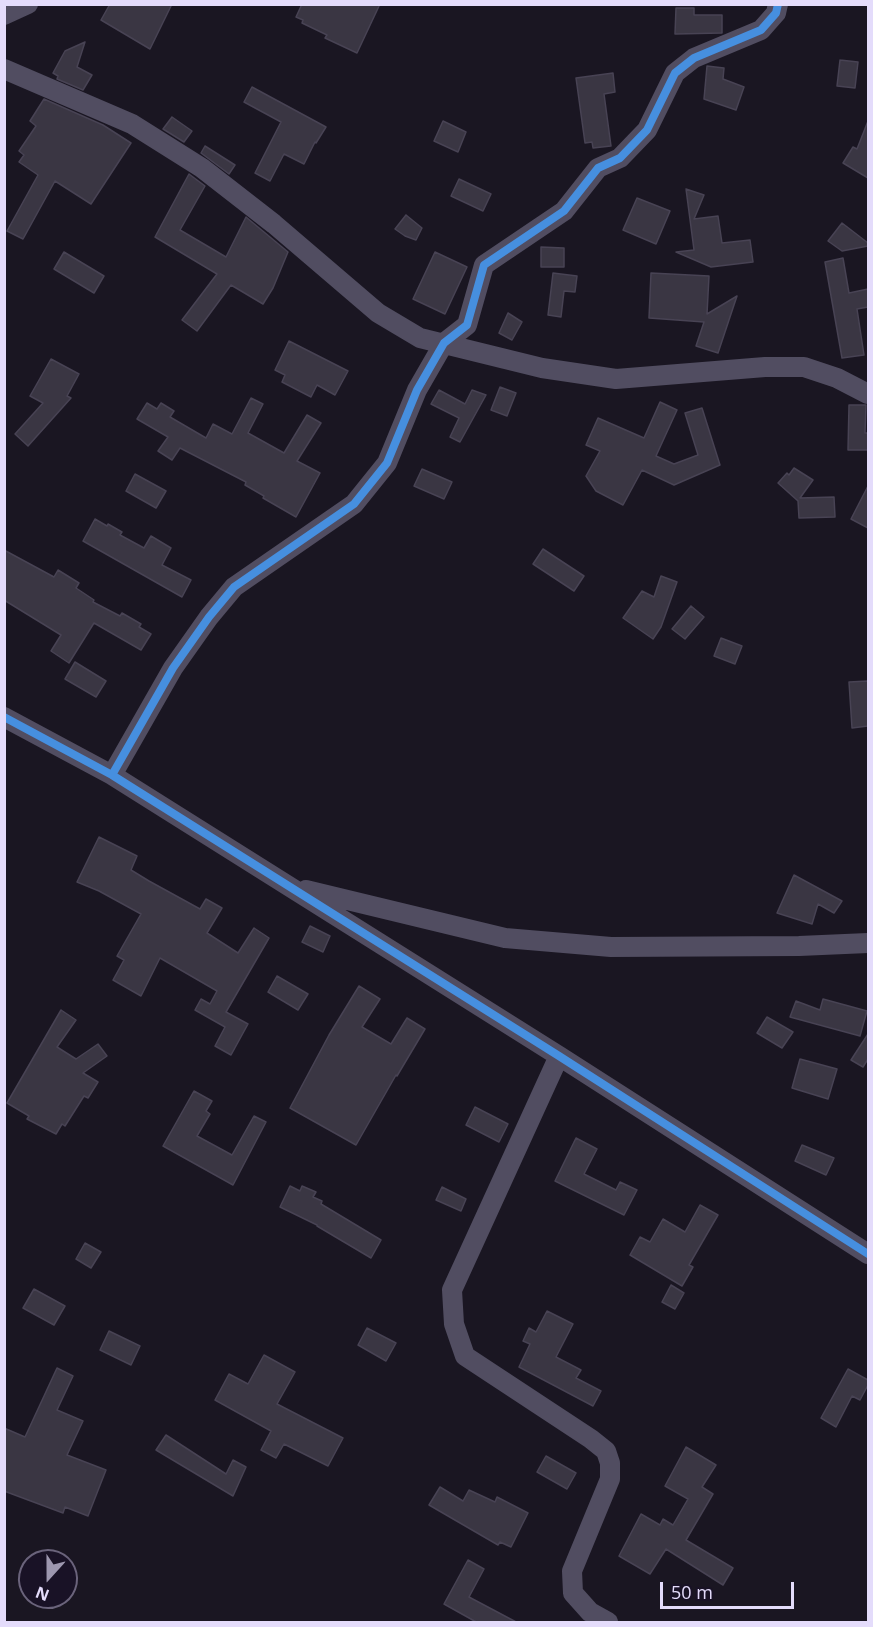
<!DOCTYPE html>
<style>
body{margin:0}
#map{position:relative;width:873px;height:1627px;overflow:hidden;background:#1a1622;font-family:"Open Sans",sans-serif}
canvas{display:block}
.frame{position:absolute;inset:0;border:6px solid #e4dcfb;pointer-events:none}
.north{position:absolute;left:18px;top:1549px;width:60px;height:60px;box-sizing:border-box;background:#191226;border:2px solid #6a637b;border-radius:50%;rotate:201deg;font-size:16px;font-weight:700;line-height:24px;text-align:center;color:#e4dcfb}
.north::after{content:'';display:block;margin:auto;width:21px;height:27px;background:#9d97af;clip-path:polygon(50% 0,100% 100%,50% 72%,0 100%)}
.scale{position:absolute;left:660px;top:1582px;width:134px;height:27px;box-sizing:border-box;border:3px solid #e4dcfb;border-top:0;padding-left:8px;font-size:18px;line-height:21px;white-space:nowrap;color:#e4dcfb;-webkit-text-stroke:4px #191226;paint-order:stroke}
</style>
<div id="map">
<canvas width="873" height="1627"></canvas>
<div class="frame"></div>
<div class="north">N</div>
<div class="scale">50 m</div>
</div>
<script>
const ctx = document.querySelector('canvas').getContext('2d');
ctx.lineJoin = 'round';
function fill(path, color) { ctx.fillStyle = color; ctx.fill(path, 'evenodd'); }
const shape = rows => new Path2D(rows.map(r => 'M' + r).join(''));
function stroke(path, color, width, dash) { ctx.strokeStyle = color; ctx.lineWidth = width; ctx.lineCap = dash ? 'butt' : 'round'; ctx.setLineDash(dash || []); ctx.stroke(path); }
const building = shape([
 [110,4,172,4,150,49,101,20,110,4],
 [302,4,380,4,357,53,325,38,327,35,302,23,303,20,296,17,302,4],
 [676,8,694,8,694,15,722,15,722,33,675,34,676,8],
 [85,42,77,67,92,75,83,90,57,79,58,76,53,73,65,51,85,42],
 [840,60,858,62,855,88,837,86,840,60],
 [707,66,724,68,723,79,744,87,736,110,704,99,707,66],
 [613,73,615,92,604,94,611,146,593,148,592,142,585,143,576,78,613,73],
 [252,87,326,127,316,143,315,142,304,164,284,154,270,181,255,173,281,122,244,102,252,87],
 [44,99,103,125,131,143,91,204,55,181,23,239,7,231,38,175,19,162,24,155,19,151,36,126,30,121,44,99],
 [172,117,192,131,184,142,163,129,172,117],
 [443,121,466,132,458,152,434,141,443,121],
 [868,121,868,178,843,163,853,147,857,149,868,121],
 [205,146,235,165,229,174,201,153,205,146],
 [189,174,205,186,180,230,226,257,246,217,288,252,273,288,263,304,231,285,197,331,182,320,217,274,155,237,189,174],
 [459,179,491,194,483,211,451,196,459,179],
 [686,189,704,195,694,219,718,216,722,243,750,240,753,262,711,267,676,252,694,250,686,189],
 [637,198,670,211,656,244,623,230,637,198],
 [406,215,422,228,416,240,405,236,395,229,406,215],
 [842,223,868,243,868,246,842,251,828,241,842,223],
 [541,247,564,248,564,267,541,267,541,247],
 [64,252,104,276,94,293,54,269,64,252],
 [435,252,467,267,445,314,413,299,435,252],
 [843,258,849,293,868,289,868,307,857,309,864,355,842,358,825,262,843,258],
 [553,273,577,276,575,292,564,291,561,317,548,315,553,273],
 [651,273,709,276,707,314,737,296,718,353,696,346,704,322,649,318,651,273],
 [508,313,522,322,512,340,499,333,508,313],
 [289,341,348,371,335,395,317,385,311,397,282,382,285,375,275,370,289,341],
 [51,359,79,374,67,396,71,398,28,446,15,434,43,403,30,396,51,359],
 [500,387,516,393,507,416,491,410,500,387],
 [439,390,465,404,472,390,486,395,460,442,450,437,459,418,431,404,439,390],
 [251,398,263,404,248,433,284,453,307,415,321,423,297,461,320,473,296,517,263,498,264,496,245,485,246,482,180,448,172,460,158,451,168,437,137,419,147,403,157,409,161,403,174,411,170,417,206,438,213,424,232,434,251,398],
 [660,402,677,410,656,456,674,464,698,455,685,413,702,408,720,465,674,485,642,470,623,505,596,491,586,476,600,451,586,445,598,418,644,438,660,402],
 [849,405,866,405,865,433,868,433,868,450,848,450,849,405],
 [794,468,813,480,800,498,834,497,835,517,799,518,798,501,778,483,787,473,789,475,794,468],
 [422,469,452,482,444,499,414,486,422,469],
 [135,474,166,491,156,508,126,491,135,474],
 [868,486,868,528,851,519,868,486],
 [95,519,107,526,108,524,122,532,120,535,144,548,151,536,171,548,162,565,191,580,182,597,83,541,95,519],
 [543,549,584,576,574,591,533,564,543,549],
 [4,550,54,577,58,570,79,583,76,588,94,600,93,602,120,616,122,613,141,624,139,627,151,634,141,650,94,623,69,663,51,651,61,635,4,600,4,550],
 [661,576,677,582,661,627,653,639,623,618,642,591,654,597,661,576],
 [691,606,704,617,685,639,672,629,691,606],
 [721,638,742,646,735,664,714,656,721,638],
 [75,662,106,681,96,697,65,679,75,662],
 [868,681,868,726,852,728,849,682,868,681],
 [99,837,137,856,131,870,149,881,200,909,206,899,222,908,207,933,238,953,254,928,269,938,226,1012,248,1024,231,1055,215,1046,225,1027,195,1010,201,999,210,1004,217,991,160,958,141,996,113,980,124,960,117,956,141,914,99,891,77,882,99,837],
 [794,875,842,901,834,913,818,904,812,924,777,913,794,875],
 [310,926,330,936,323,952,302,942,310,926],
 [277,976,308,994,298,1010,268,992,277,976],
 [359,986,380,999,362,1027,391,1044,407,1018,425,1029,397,1076,396,1075,356,1145,290,1108,329,1035,359,986],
 [823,999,867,1011,860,1036,790,1017,796,1001,820,1010,823,999],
 [61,1010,76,1020,57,1047,76,1059,98,1044,107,1056,83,1073,98,1082,88,1098,84,1096,65,1126,62,1124,56,1134,27,1119,29,1116,7,1103,61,1010],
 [767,1017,793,1032,782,1048,757,1033,767,1017],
 [868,1034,868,1059,863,1067,851,1060,868,1034],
 [800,1059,837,1069,828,1099,792,1088,800,1059],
 [194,1091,212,1101,206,1111,210,1114,197,1136,232,1155,254,1116,266,1122,233,1185,163,1146,194,1091],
 [475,1107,508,1124,499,1142,466,1125,475,1107],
 [576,1138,597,1149,584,1174,616,1190,620,1182,637,1190,624,1215,555,1181,576,1138],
 [802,1145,834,1158,826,1175,795,1161,802,1145],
 [290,1186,300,1191,302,1186,316,1192,313,1197,322,1201,321,1204,381,1240,371,1258,317,1226,317,1225,280,1207,290,1186],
 [442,1187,466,1199,461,1211,436,1200,442,1187],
 [700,1205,718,1215,689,1265,693,1267,682,1286,630,1255,640,1237,650,1242,663,1219,685,1232,700,1205],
 [85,1243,101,1252,91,1268,76,1259,85,1243],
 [671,1285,684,1293,675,1309,662,1302,671,1285],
 [34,1289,65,1306,54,1325,23,1308,34,1289],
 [547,1311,573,1324,556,1357,581,1370,576,1378,601,1391,593,1406,519,1367,530,1344,523,1341,529,1328,536,1332,547,1311],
 [367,1328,396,1343,386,1361,358,1345,367,1328],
 [109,1331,140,1346,131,1365,100,1350,109,1331],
 [264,1355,295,1372,277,1404,343,1438,328,1466,284,1444,276,1458,261,1450,271,1431,215,1400,229,1374,248,1384,264,1355],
 [57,1368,73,1376,57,1410,83,1421,67,1455,106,1470,88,1516,65,1507,63,1513,4,1491,4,1428,25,1437,57,1368],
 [848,1369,868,1380,868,1385,860,1400,852,1396,836,1427,821,1418,848,1369],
 [166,1435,226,1474,233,1460,246,1467,233,1496,156,1450,166,1435],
 [686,1447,716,1465,702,1487,713,1494,686,1540,733,1568,723,1585,666,1549,650,1574,619,1556,641,1514,660,1525,663,1519,673,1525,688,1499,665,1486,686,1447],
 [546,1456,576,1473,567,1489,537,1472,546,1456],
 [440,1487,463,1501,469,1490,495,1502,497,1497,528,1513,511,1547,500,1542,498,1545,429,1505,440,1487],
 [468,1560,484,1569,469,1597,518,1623,478,1623,444,1604,468,1560]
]);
fill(building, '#3a3643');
stroke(building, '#484354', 1.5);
stroke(shape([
 [4,15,28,4],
 [4,69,132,124,202,168,274,224,378,313,420,338,542,368,616,379,765,367,804,367,837,378,868,394],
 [4,717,112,775,559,1056,868,1254],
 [112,775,173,668,209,617,234,587,354,504,387,463,417,390,444,343,467,325,484,265,564,211,598,168,620,158,647,130,675,73,694,58,761,30,776,13,778,4],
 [306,890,505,938,611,947,799,946,868,943],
 [559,1056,452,1290,454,1324,465,1356,591,1439,606,1451,610,1463,610,1479,572,1571,573,1593,590,1612,608,1622]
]), '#514d61', 20);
stroke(shape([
 [4,717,112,775,559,1056,868,1254],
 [112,775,173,668,209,617,234,587,354,504,387,463,417,390,444,343,467,325,484,265,564,211,598,168,620,158,647,130,675,73,694,58,761,30,776,13,778,4]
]), '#468fdf', 8);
</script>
